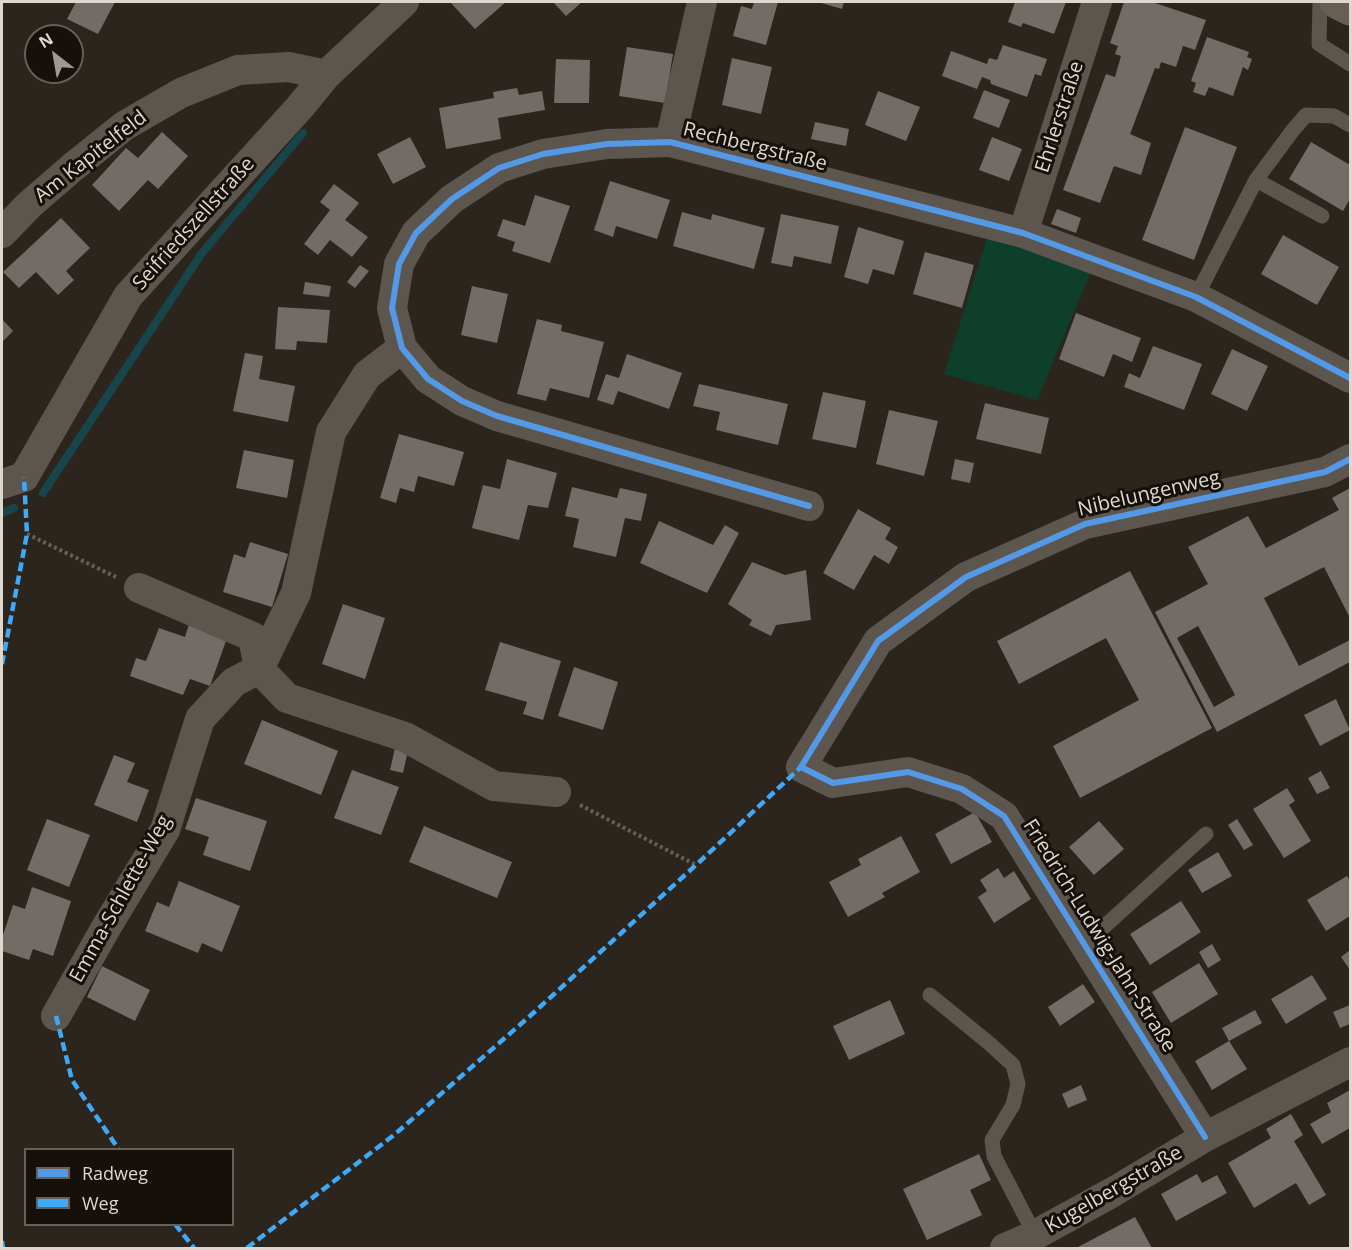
<!DOCTYPE html>
<meta charset="utf-8">
<style>
body{margin:0}
#map{position:relative;width:1352px;height:1250px;overflow:hidden;background:#2c251e;font-family:"Open Sans",sans-serif}
canvas{display:block}
.frame{position:absolute;inset:0;border:3px solid #dfd7ce;pointer-events:none}
.legend{position:absolute;left:24px;top:1148px;width:210px;height:78px;box-sizing:border-box;background:#15100a;border:2px solid #666058;margin:0;padding:8px 10px;list-style:none;font-size:18px;color:#dfd7ce}
.legend li{display:flex;align-items:center;gap:12px;height:30px}
.legend b{width:30px;border:2px solid #666058}
.north{position:absolute;left:24px;top:24px;width:60px;height:60px;box-sizing:border-box;background:#15100a;border:2px solid #666058;border-radius:50%;rotate:329deg;font-size:16px;font-weight:700;line-height:24px;text-align:center;color:#dfd7ce}
.north::after{content:'';display:block;margin:auto;width:21px;height:27px;background:#a09990;clip-path:polygon(50% 0,100% 100%,50% 72%,0 100%)}
</style>
<div id="map">
<canvas width="1352" height="1250"></canvas>
<div class="frame"></div>
<ul class="legend">
<li><b style="height:8px;background:#5399e6"></b>Radweg</li>
<li><b style="height:8px;background:#3fa9f5"></b>Weg</li>
</ul>
<div class="north">N</div>
</div>
<script>
const ctx = document.querySelector('canvas').getContext('2d');
ctx.lineJoin = 'round';
function fill(path, color) { ctx.fillStyle = color; ctx.fill(path, 'evenodd'); }
const shape = rows => new Path2D(rows.map(r => 'M' + r).join(''));
function stroke(path, color, width, dash) { ctx.strokeStyle = color; ctx.lineWidth = width; ctx.lineCap = dash ? 'butt' : 'round'; ctx.setLineDash(dash || []); ctx.stroke(path); }
function drawText(font, color, halo, rows, align = 'center') {
  ctx.font = font + ' "Open Sans",sans-serif'; ctx.lineWidth = 6; ctx.setLineDash([]); ctx.textBaseline = 'middle'; ctx.strokeStyle = halo; ctx.fillStyle = color; for (const [text, x, y, turn = 0] of rows) {
    ctx.save(); ctx.translate(x, y); ctx.rotate((+turn || 0) * Math.PI / 180); ctx.textAlign = isNaN(turn) ? turn : align; if (halo) ctx.strokeText(text, 0, 0); ctx.fillText(text, 0, 0); ctx.restore();
  }
}
fill(shape([
 [987,238,1092,269,1037,400,944,374]
]), '#0e3f2b');
stroke(shape([
 [43,493,202,253,303,133],
 [2,513,14,508]
]), '#18454c', 8);
fill(shape([
 [76,2,115,2,98,34,67,19],
 [450,2,506,2,475,29],
 [553,2,582,2,566,16],
 [754,2,778,2,766,45,733,36,741,6,752,9],
 [818,2,844,2,842,9],
 [1015,2,1066,2,1054,34,1023,23,1021,27,1008,22],
 [1124,2,1152,2,1206,20,1195,50,1183,46,1176,67,1161,62,1159,69,1155,68,1130,134,1151,143,1141,175,1114,166,1100,203,1063,190,1106,74,1115,77,1121,56,1115,54,1118,46,1110,43],
 [1207,37,1249,52,1247,57,1252,59,1248,70,1243,67,1233,96,1209,87,1205,96,1193,92,1196,83,1191,81],
 [1003,45,1047,59,1041,76,1035,74,1027,97,991,84,990,80,982,77,977,89,942,76,951,51,987,64,989,58,997,60],
 [627,47,673,54,665,103,619,96],
 [732,58,772,67,761,114,722,105],
 [556,59,590,60,589,103,554,103],
 [517,88,519,95,542,91,545,110,498,118,501,139,446,149,439,108,494,98,493,92],
 [984,90,1010,100,999,128,973,118],
 [878,91,920,107,906,141,865,125],
 [815,122,849,129,846,146,811,139],
 [1185,127,1237,147,1194,260,1142,240],
 [162,132,188,156,158,189,148,180,119,211,92,185,126,148,138,158],
 [410,137,426,167,393,184,377,154],
 [992,137,1022,149,1009,181,979,170],
 [1311,142,1350,165,1350,199,1343,211,1289,179],
 [610,181,670,200,657,239,616,226,613,237,594,230],
 [334,184,359,203,345,220,368,237,352,257,330,240,318,255,304,244,330,210,320,202],
 [535,195,570,206,550,263,512,251,515,242,497,236,503,219,525,226],
 [1057,209,1081,218,1076,233,1051,224],
 [682,212,711,220,712,214,765,228,754,269,673,246],
 [781,214,839,226,831,264,794,256,792,267,771,263],
 [61,218,90,248,66,271,74,280,58,295,36,272,19,288,3,272],
 [858,227,904,241,894,275,873,269,868,284,844,277],
 [1283,235,1339,267,1317,305,1261,274],
 [925,252,974,265,962,308,913,294],
 [360,265,369,271,355,288,347,282],
 [305,282,331,286,329,297,303,294],
 [472,286,508,294,497,343,461,335],
 [278,307,330,310,327,343,297,341,296,350,275,349],
 [1076,313,1141,338,1132,362,1113,354,1104,377,1059,359],
 [2,319,13,331,2,342],
 [537,319,562,325,561,331,604,342,589,398,550,388,546,401,517,394],
 [1153,346,1202,364,1184,410,1124,387,1129,373,1140,378],
 [1232,349,1268,366,1247,411,1211,394],
 [245,353,263,356,259,379,295,386,288,422,233,411],
 [627,354,682,373,669,409,618,391,613,405,597,400,606,374,619,378],
 [699,384,788,404,778,445,716,430,720,412,693,406],
 [823,392,866,401,856,448,812,439],
 [985,403,1049,418,1041,454,976,439],
 [889,410,938,421,924,476,876,464],
 [399,434,464,452,454,486,418,476,414,492,400,488,396,503,380,498],
 [244,450,294,460,287,498,236,488],
 [507,459,557,473,548,508,528,505,519,540,472,528,483,485,500,489],
 [955,459,974,463,970,483,951,479],
 [572,487,617,498,620,488,647,494,641,521,625,518,616,557,573,547,579,519,565,516],
 [1350,488,1350,618,1324,567,1264,598,1299,666,1350,640,1350,662,1217,732,1155,612,1208,584,1188,547,1248,516,1266,548,1339,510,1332,498],
 [1198,626,1235,695,1214,707,1177,638],
 [858,509,891,528,885,539,898,547,889,564,874,555,854,590,823,573],
 [659,521,713,545,725,525,739,533,707,593,640,563],
 [250,542,288,554,272,607,223,592,234,554,245,558],
 [752,562,785,575,806,570,811,620,776,625,771,636,749,625,752,620,728,604],
 [1130,571,1212,728,1080,798,1053,746,1139,700,1106,638,1019,684,997,641],
 [343,604,385,618,365,679,322,664],
 [189,624,227,638,210,686,190,679,183,695,130,676,136,658,146,661,159,628,185,637],
 [500,642,561,661,543,720,523,714,527,702,485,690],
 [574,667,618,682,603,730,558,716],
 [1336,699,1350,730,1320,746,1304,715],
 [262,720,338,751,321,795,244,764],
 [395,748,408,751,403,773,390,770],
 [114,755,135,763,127,782,149,790,137,822,94,805],
 [352,770,399,787,381,835,334,818],
 [1321,771,1330,788,1317,794,1308,778],
 [1287,788,1295,801,1289,805,1311,841,1284,858,1253,809],
 [196,798,267,821,250,871,203,855,209,837,185,829],
 [975,812,992,842,951,864,935,834],
 [47,819,90,835,69,887,27,870],
 [1237,819,1253,845,1244,850,1228,825],
 [1099,821,1124,849,1094,875,1069,847],
 [424,826,512,862,497,898,409,862],
 [901,836,920,872,882,893,885,897,848,917,829,882,861,865,858,859],
 [1218,852,1232,876,1202,893,1188,870],
 [998,868,1004,878,1014,871,1031,899,994,923,978,897,987,891,980,880],
 [1347,876,1350,881,1350,916,1326,931,1307,900],
 [179,881,240,906,222,952,202,943,198,953,145,931,157,902,169,907],
 [32,887,71,901,53,956,33,949,29,960,2,951,2,938,13,905,25,909],
 [1181,901,1201,932,1150,965,1130,934],
 [1212,944,1221,960,1208,968,1199,952],
 [1350,950,1350,970,1341,957],
 [1199,963,1218,994,1171,1023,1152,992],
 [102,966,150,990,135,1021,87,997],
 [1312,975,1327,999,1286,1024,1271,999],
 [1083,984,1095,1002,1060,1026,1048,1007],
 [890,1000,905,1034,849,1060,833,1026],
 [1350,1005,1350,1024,1340,1028,1333,1012],
 [1255,1010,1262,1023,1229,1041,1222,1028],
 [1229,1041,1247,1069,1212,1090,1195,1061],
 [1081,1085,1087,1100,1068,1108,1062,1094],
 [1350,1090,1350,1128,1322,1144,1310,1124,1331,1112,1327,1103],
 [1291,1114,1303,1135,1294,1141,1326,1195,1309,1205,1296,1183,1254,1208,1228,1163,1271,1138,1266,1129],
 [979,1154,991,1180,970,1190,982,1215,927,1240,903,1189],
 [1197,1174,1202,1183,1217,1175,1227,1193,1176,1221,1161,1194],
 [1135,1217,1152,1248,1076,1248]
]), '#726b66');
stroke(shape([
 [27,534,116,577],
 [580,805,696,865]
]), '#66605a', 4, [3, 3]);
stroke(shape([
 [1320,2,1319,44,1350,64],
 [1256,180,1322,216],
 [1196,297,1256,180,1293,130,1306,115,1334,116,1350,125],
 [1084,945,1206,834],
 [930,995,990,1044,1013,1065,1018,1084,1013,1105,992,1140,994,1156,1035,1235]
]), '#5c564e', 15);
stroke(shape([
 [670,142,702,2],
 [2,233,29,205,73,167,124,126,181,93,238,70,289,67,326,75],
 [1023,233,1097,2],
 [2,484,24,477,128,296,300,107,326,75,404,2],
 [809,506,497,416,462,401,428,379,402,348,392,308,399,264,416,233,452,199,499,168,543,154,607,144,670,142,1023,233,1196,297,1350,378],
 [139,588,253,637,259,669,287,698,405,737,494,786,556,792],
 [56,1016,107,926,165,830,200,719,234,682,259,669,296,593,331,432,367,375,402,348],
 [1205,1137,1004,816,962,789,908,772,833,783,801,767,878,641,966,577,1085,524,1325,472,1350,459],
 [1005,1248,1035,1235,1113,1192,1205,1137,1350,1062]
]), '#5c564e', 30);
stroke(shape([
 [1336,2,1350,9]
]), '#655f54', 33);
stroke(shape([
 [2,664,27,534,24,477],
 [56,1016,72,1080,119,1150],
 [175,1224,194,1248],
 [2,1241,3,1248],
 [247,1248,394,1135,530,1016,696,865,801,767]
]), '#3fa9f5', 4.5, [9, 4.5]);
stroke(shape([
 [809,506,497,416,462,401,428,379,402,348,392,308,399,264,416,233,452,199,499,168,543,154,607,144,670,142,1023,233,1196,297,1350,378],
 [1205,1137,1004,816,962,789,908,772,833,783,801,767,878,641,966,577,1085,524,1325,472,1350,459]
]), '#5399e6', 6);
drawText('20px', '#dfd7ce', '#15100a', [
 ["Ehrlerstraße",1060,117,-72],
 ["Rechbergstraße",755,147,14],
 ["Am Kapitelfeld",91,157,-38],
 ["Seifriedszellstraße",194,224,-48],
 ["Nibelungenweg",1149,494,-13],
 ["Emma-Schlette-Weg",121,899,-61],
 ["Friedrich-Ludwig-Jahn-Straße",1099,936,58],
 ["Kugelbergstraße",1114,1190,-30]
]);
</script>
